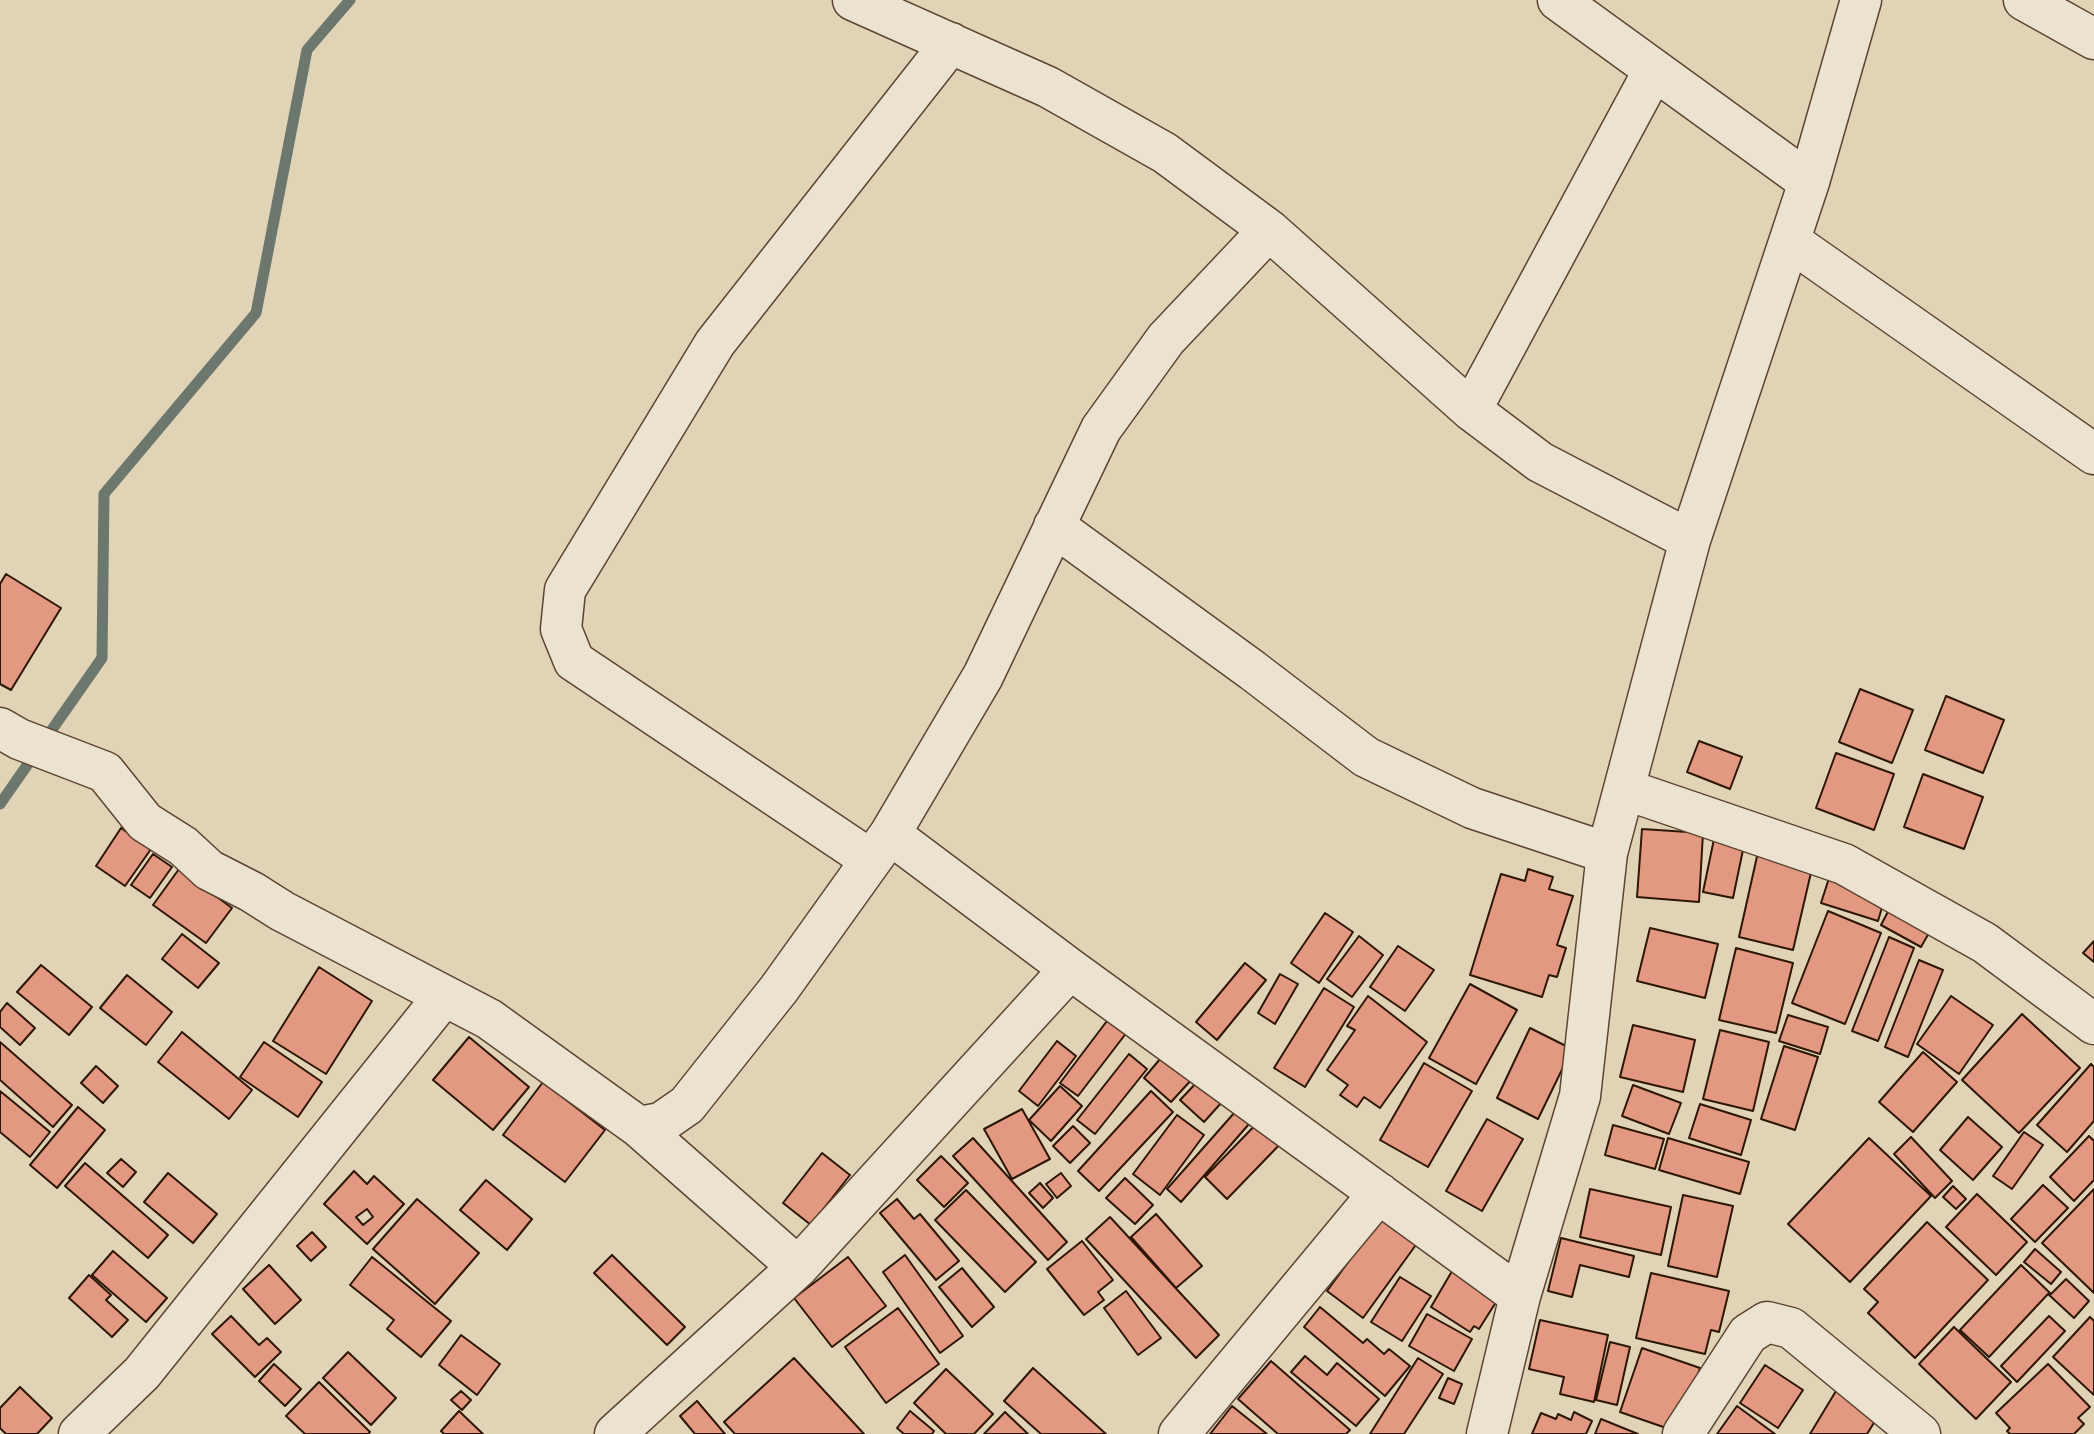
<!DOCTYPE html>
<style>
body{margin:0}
canvas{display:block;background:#e1d3b6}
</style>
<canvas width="2094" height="1434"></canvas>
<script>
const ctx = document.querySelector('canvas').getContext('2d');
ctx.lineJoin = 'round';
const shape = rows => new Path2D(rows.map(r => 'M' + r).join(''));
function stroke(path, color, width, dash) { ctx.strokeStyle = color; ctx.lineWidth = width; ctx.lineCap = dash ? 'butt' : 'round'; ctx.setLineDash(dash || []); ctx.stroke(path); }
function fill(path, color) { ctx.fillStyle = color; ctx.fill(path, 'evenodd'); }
stroke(shape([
 [0,804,102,658,104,494,256,313,307,50,350,0]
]), '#6c776e', 11);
const building = shape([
 [6,574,61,608,11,690,0,684,0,584,6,574],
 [1860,689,1913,710,1892,763,1839,742,1860,689],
 [1946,696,2004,720,1983,773,1925,750,1946,696],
 [1699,741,1742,757,1730,789,1687,772,1699,741],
 [1836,753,1894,774,1874,830,1816,808,1836,753],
 [1923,774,1983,797,1964,849,1904,827,1923,774],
 [121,828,151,849,125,886,96,866,121,828],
 [1642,829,1703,833,1699,902,1637,897,1642,829],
 [1714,839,1744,845,1733,898,1703,892,1714,839],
 [1758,852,1813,864,1793,950,1739,937,1758,852],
 [153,854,172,867,150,898,131,885,153,854],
 [179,869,232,908,206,943,153,905,179,869],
 [1528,869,1553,877,1549,889,1573,896,1557,945,1566,948,1557,977,1549,975,1542,997,1470,975,1501,874,1525,881,1528,869],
 [1830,875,1886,894,1878,921,1821,903,1830,875],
 [1893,902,1934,924,1921,947,1881,925,1893,902],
 [1828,911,1881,933,1845,1024,1792,1003,1828,911],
 [1325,913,1353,932,1319,983,1291,963,1325,913],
 [1650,928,1718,944,1705,998,1637,981,1650,928],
 [182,934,219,963,198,988,162,959,182,934],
 [1359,936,1383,955,1352,997,1327,979,1359,936],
 [1889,937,1914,948,1878,1041,1852,1031,1889,937],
 [2094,941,2094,962,2083,953,2094,941],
 [1398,946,1434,970,1405,1011,1370,987,1398,946],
 [1736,948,1793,963,1776,1033,1719,1020,1736,948],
 [1919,960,1943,970,1908,1057,1885,1047,1919,960],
 [1245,963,1266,980,1217,1040,1196,1022,1245,963],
 [41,965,92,1007,69,1035,17,992,41,965],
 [319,967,372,1001,326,1074,273,1041,319,967],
 [1280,974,1298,984,1275,1024,1258,1013,1280,974],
 [127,975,172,1012,146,1045,100,1008,127,975],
 [1470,984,1517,1010,1476,1084,1429,1058,1470,984],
 [1324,988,1354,1007,1305,1087,1274,1068,1324,988],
 [1368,996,1427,1042,1380,1108,1364,1097,1357,1107,1340,1095,1348,1085,1327,1070,1355,1030,1347,1026,1368,996],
 [1951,996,1993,1025,1959,1074,1917,1044,1951,996],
 [7,1003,35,1028,20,1045,0,1027,0,1012,7,1003],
 [1116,1009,1134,1023,1078,1096,1060,1083,1116,1009],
 [2022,1014,2080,1068,2019,1133,1962,1080,2022,1014],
 [1788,1015,1828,1027,1820,1054,1779,1041,1788,1015],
 [1633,1025,1695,1040,1683,1092,1620,1077,1633,1025],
 [1530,1028,1572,1049,1538,1119,1497,1098,1530,1028],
 [1720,1030,1769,1042,1753,1111,1703,1099,1720,1030],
 [182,1032,252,1090,229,1119,158,1062,182,1032],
 [469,1037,529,1087,493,1130,433,1080,469,1037],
 [1057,1041,1076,1056,1038,1106,1019,1091,1057,1041],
 [0,1042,72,1105,53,1127,0,1080,0,1042],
 [264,1042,322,1082,298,1117,240,1077,264,1042],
 [1784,1046,1818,1057,1795,1130,1761,1119,1784,1046],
 [1166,1052,1194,1077,1171,1102,1144,1078,1166,1052],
 [1923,1052,1957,1082,1913,1132,1879,1102,1923,1052],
 [1129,1054,1147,1069,1095,1134,1077,1120,1129,1054],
 [1424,1063,1472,1091,1428,1167,1380,1140,1424,1063],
 [2091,1064,2094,1067,2094,1121,2067,1152,2037,1125,2091,1064],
 [96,1066,118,1086,103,1103,81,1083,96,1066],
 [1199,1080,1222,1102,1204,1122,1180,1100,1199,1080],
 [543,1082,605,1130,565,1182,503,1135,543,1082],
 [1633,1085,1681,1103,1669,1134,1622,1116,1633,1085],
 [1060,1086,1082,1106,1051,1141,1029,1120,1060,1086],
 [0,1091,50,1132,30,1157,0,1132,0,1091],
 [1151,1091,1173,1112,1099,1191,1078,1171,1151,1091],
 [1700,1104,1751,1120,1741,1155,1689,1138,1700,1104],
 [78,1107,105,1130,57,1188,30,1165,78,1107],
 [1022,1109,1050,1159,1012,1179,984,1129,1022,1109],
 [1235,1112,1249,1124,1181,1202,1167,1189,1235,1112],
 [1177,1115,1204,1135,1160,1195,1133,1174,1177,1115],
 [1264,1116,1286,1138,1227,1199,1205,1177,1264,1116],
 [1968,1117,2002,1147,1973,1180,1940,1150,1968,1117],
 [1487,1119,1523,1139,1482,1211,1446,1191,1487,1119],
 [1613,1125,1664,1139,1655,1169,1605,1155,1613,1125],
 [1073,1126,1090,1143,1070,1163,1053,1146,1073,1126],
 [2024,1132,2043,1145,2012,1189,1993,1176,2024,1132],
 [2089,1136,2094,1141,2094,1180,2074,1201,2050,1177,2089,1136],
 [1911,1137,1952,1181,1935,1198,1894,1154,1911,1137],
 [973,1138,1067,1242,1048,1260,953,1156,973,1138],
 [1668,1138,1749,1162,1740,1194,1659,1170,1668,1138],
 [1869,1138,1931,1196,1850,1282,1788,1224,1869,1138],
 [822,1153,850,1175,811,1225,783,1203,822,1153],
 [941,1156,968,1183,944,1207,917,1180,941,1156],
 [121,1159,136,1172,123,1187,107,1173,121,1159],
 [85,1163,168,1235,148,1258,65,1186,85,1163],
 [354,1171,367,1184,374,1176,404,1204,367,1244,324,1204,354,1171],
 [367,1209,373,1217,363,1225,356,1217,367,1209],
 [168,1173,217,1214,193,1243,144,1202,168,1173],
 [1061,1173,1071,1186,1057,1198,1046,1184,1061,1173],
 [1125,1178,1153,1205,1135,1224,1106,1198,1125,1178],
 [486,1180,532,1219,507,1250,460,1210,486,1180],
 [1040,1183,1053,1198,1043,1208,1029,1193,1040,1183],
 [2043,1185,2068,1208,2035,1242,2011,1219,2043,1185],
 [1953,1186,1966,1199,1956,1209,1943,1197,1953,1186],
 [1590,1189,1671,1207,1661,1255,1580,1237,1590,1189],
 [2094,1189,2094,1293,2042,1243,2094,1189],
 [966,1190,1036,1262,1005,1292,935,1220,966,1190],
 [1977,1194,2027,1242,1996,1275,1946,1227,1977,1194],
 [1683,1195,1733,1206,1717,1277,1668,1266,1683,1195],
 [417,1199,479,1253,435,1304,373,1249,417,1199],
 [897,1199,914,1219,920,1214,959,1261,936,1280,880,1213,897,1199],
 [1156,1214,1202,1266,1176,1288,1131,1237,1156,1214],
 [1382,1216,1418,1242,1363,1318,1327,1291,1382,1216],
 [1110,1217,1219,1335,1196,1358,1086,1239,1110,1217],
 [1927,1222,1988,1280,1915,1358,1868,1313,1878,1302,1864,1289,1927,1222],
 [312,1232,326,1247,311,1261,297,1246,312,1232],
 [1561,1238,1634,1256,1629,1277,1580,1265,1572,1297,1548,1291,1561,1238],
 [1082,1241,1113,1280,1098,1292,1104,1300,1084,1315,1047,1269,1082,1241],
 [2035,1249,2061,1272,2051,1284,2024,1262,2035,1249],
 [113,1251,167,1298,146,1322,92,1275,113,1251],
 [612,1255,685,1327,667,1345,594,1273,612,1255],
 [905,1255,963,1336,940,1353,883,1272,905,1255],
 [372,1257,451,1321,421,1357,387,1329,394,1320,350,1285,372,1257],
 [848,1257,886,1306,832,1347,794,1298,848,1257],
 [269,1265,301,1300,275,1324,243,1289,269,1265],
 [2021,1265,2051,1294,2066,1279,2089,1301,2074,1318,2048,1294,1989,1357,1960,1330,2021,1265],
 [1455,1266,1498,1299,1479,1329,1474,1326,1470,1332,1431,1307,1455,1266],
 [962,1268,994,1307,972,1327,939,1287,962,1268],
 [1651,1273,1729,1291,1719,1332,1711,1330,1705,1354,1636,1338,1651,1273],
 [89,1275,111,1295,106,1300,128,1320,112,1337,69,1298,89,1275],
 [1400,1277,1431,1296,1402,1341,1371,1322,1400,1277],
 [1126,1291,1161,1338,1138,1355,1104,1308,1126,1291],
 [1320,1307,1363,1343,1367,1339,1384,1354,1389,1349,1410,1366,1385,1396,1304,1327,1320,1307],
 [898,1308,939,1364,886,1403,845,1347,898,1308],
 [1427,1314,1472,1339,1454,1371,1409,1346,1427,1314],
 [231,1316,259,1345,267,1338,281,1352,255,1377,212,1334,231,1316],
 [2049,1316,2065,1331,2017,1382,2001,1366,2049,1316],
 [2090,1317,2094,1321,2094,1395,2053,1357,2090,1317],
 [1540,1320,1608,1335,1594,1402,1560,1394,1564,1377,1529,1369,1540,1320],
 [1954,1327,2011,1382,1976,1419,1919,1364,1954,1327],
 [461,1335,500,1364,477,1395,439,1365,461,1335],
 [1610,1342,1630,1347,1617,1405,1596,1400,1610,1342],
 [1642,1348,1700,1368,1680,1429,1672,1430,1620,1412,1642,1348],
 [348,1352,396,1398,371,1425,323,1378,348,1352],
 [1305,1356,1327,1375,1337,1363,1379,1399,1356,1426,1291,1372,1305,1356],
 [794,1358,864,1434,735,1434,724,1422,794,1358],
 [1418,1358,1443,1374,1404,1434,1370,1434,1418,1358],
 [1271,1361,1350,1430,1346,1434,1278,1434,1238,1399,1271,1361],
 [274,1364,301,1389,285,1406,259,1381,274,1364],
 [2048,1364,2090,1407,2078,1418,2084,1424,2074,1434,2010,1434,2007,1431,2010,1428,1996,1413,2048,1364],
 [1765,1365,1803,1390,1778,1428,1740,1403,1765,1365],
 [1033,1368,1106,1434,1041,1434,1004,1401,1033,1368],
 [946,1369,993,1414,974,1434,946,1434,914,1403,946,1369],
 [1448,1378,1462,1384,1454,1404,1439,1398,1448,1378],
 [319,1382,370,1432,368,1434,305,1434,286,1416,319,1382],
 [1839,1386,1880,1413,1867,1434,1810,1434,1839,1386],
 [20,1387,52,1418,37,1434,6,1434,0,1428,0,1408,20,1387],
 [461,1391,471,1400,462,1410,451,1400,461,1391],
 [697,1401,725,1434,695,1434,680,1416,697,1401],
 [1232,1406,1267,1434,1210,1434,1232,1406],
 [1737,1406,1775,1434,1717,1434,1737,1406],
 [459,1411,483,1434,444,1434,441,1431,459,1411],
 [910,1411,934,1431,932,1434,904,1434,897,1428,910,1411],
 [1005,1412,1028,1434,984,1434,1005,1412],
 [1574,1412,1592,1421,1586,1434,1532,1434,1541,1413,1556,1419,1558,1414,1571,1420,1574,1412],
 [1601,1419,1638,1434,1595,1434,1601,1419]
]);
fill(building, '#e39882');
stroke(building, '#2e1605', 2);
const street = shape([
 [853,0,1048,87,1165,153,1269,230,1471,410,1540,462,1690,540],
 [1558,0,1809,182],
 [2024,0,2094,39],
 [1790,241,2094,454],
 [1471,410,1654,70],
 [1054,526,1252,670,1366,757,1472,808,1607,853],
 [0,728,19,739,105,772,145,822,183,846,209,870,252,892,282,911,489,1019,639,1127,661,1123,687,1105,779,989,890,834,983,676,1101,429,1166,339,1269,230],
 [1624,789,1844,864,1985,943,2094,1024],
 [890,834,1070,969,1520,1296],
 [871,860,574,661,561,629,565,590,715,343,951,43],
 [639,1127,798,1267],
 [79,1434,142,1373,444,996],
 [615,1434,798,1267,1070,969],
 [1179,1434,1379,1193],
 [1487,1434,1520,1296,1580,1096,1607,853,1690,540,1809,182,1861,0],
 [1683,1434,1748,1334,1767,1322,1791,1328,1920,1434]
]);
stroke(street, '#5b4531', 43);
stroke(street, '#ece2d0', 40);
</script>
